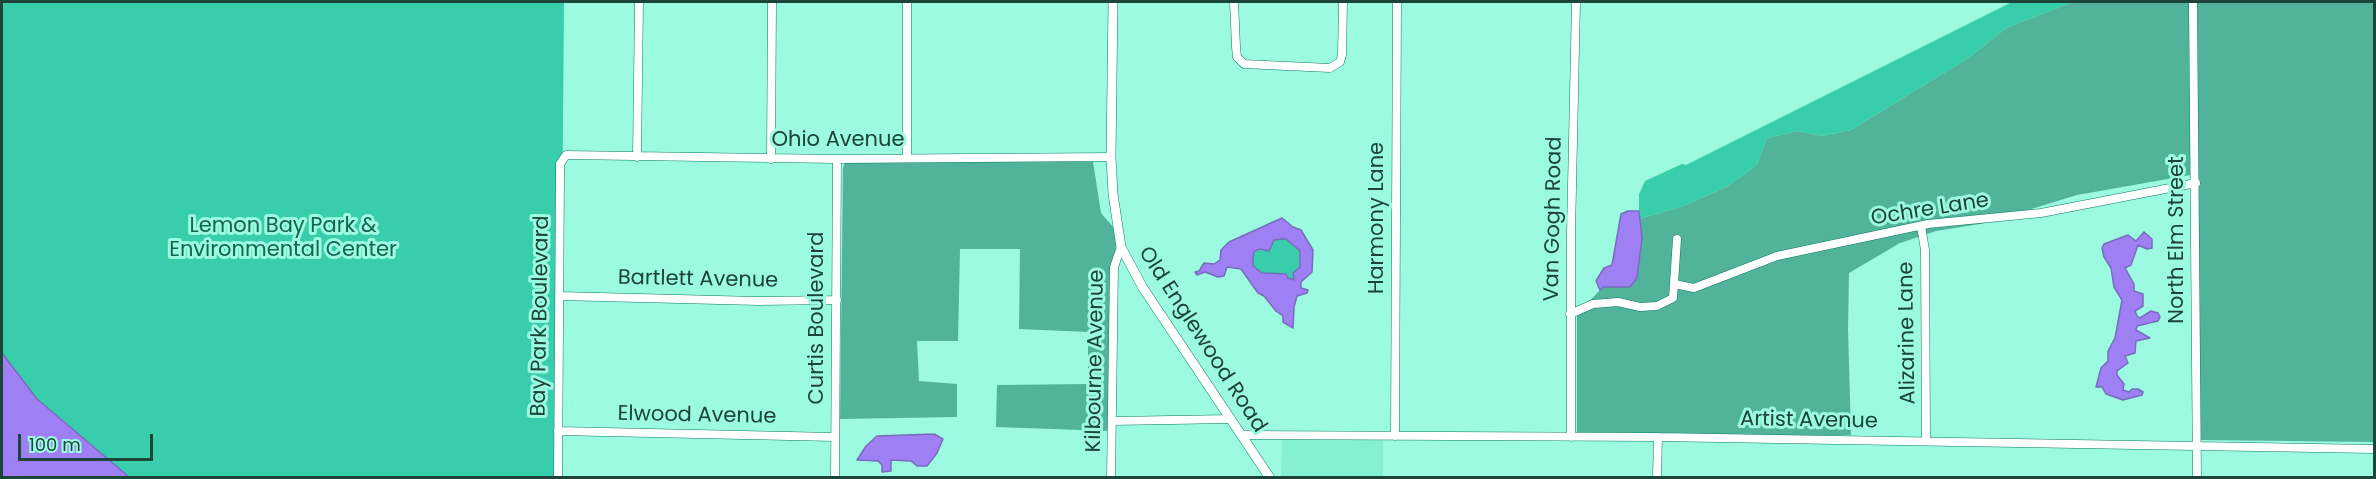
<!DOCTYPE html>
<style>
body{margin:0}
#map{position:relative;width:2376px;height:479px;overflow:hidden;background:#9bfadf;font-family:Poppins,sans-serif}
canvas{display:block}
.frame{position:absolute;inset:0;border:3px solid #1c4439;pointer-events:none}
.scale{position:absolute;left:18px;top:434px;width:135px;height:27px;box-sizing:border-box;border:3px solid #1c4439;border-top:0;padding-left:8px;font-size:18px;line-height:21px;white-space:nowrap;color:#1c4439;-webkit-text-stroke:4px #9bfadf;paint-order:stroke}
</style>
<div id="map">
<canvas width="2376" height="479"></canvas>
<div class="frame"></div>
<div class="scale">100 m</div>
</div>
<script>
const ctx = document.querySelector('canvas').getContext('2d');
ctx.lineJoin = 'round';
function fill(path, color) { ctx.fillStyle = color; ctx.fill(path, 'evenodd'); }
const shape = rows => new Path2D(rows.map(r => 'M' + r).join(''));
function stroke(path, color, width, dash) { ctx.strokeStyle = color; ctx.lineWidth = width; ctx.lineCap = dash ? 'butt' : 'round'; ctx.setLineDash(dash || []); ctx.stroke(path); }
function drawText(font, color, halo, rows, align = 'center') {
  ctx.font = font + ' Poppins,sans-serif'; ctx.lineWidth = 6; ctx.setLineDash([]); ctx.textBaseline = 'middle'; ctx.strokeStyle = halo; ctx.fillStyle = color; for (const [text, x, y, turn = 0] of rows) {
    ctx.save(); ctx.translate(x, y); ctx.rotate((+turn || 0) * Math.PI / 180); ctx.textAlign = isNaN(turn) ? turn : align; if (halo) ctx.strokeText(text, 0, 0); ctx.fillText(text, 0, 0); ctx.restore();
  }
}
fill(shape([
 [1282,437,1383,438,1383,477,1281,478]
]), '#86f0d2');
fill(shape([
 [2,2,564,2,560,477,89,477,2,370],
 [2012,2,2073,2,2006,28,1970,57,1851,130,1822,136,1798,131,1767,138,1757,165,1728,186,1684,206,1639,219,1639,194,1645,181,1682,164,1686,165],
 [1281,239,1286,239,1300,251,1300,267,1296,271,1295,280,1262,273,1253,266,1253,255,1255,251,1265,249,1274,240]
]), '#38cdab');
fill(shape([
 [2073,2,2374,2,2374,442,2199,440,2196,174,2077,195,1986,223,1936,231,1900,243,1849,273,1848,329,1851,435,1577,441,1577,314,1603,287,1629,287,1642,238,1639,219,1684,206,1728,186,1757,165,1767,138,1798,131,1822,136,1851,130,1970,57,2006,28],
 [853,155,1093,162,1101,213,1113,227,1117,248,1109,431,996,427,997,385,1088,384,1088,332,1019,329,1020,249,960,249,958,341,917,341,919,381,957,384,957,417,840,419,843,168,847,157]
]), '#51b49a');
const water = shape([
 [1628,211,1639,211,1642,238,1637,278,1630,287,1603,287,1600,290,1596,281,1604,268,1612,265,1621,214,1628,211],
 [1282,218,1293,227,1301,230,1313,250,1312,272,1301,282,1301,288,1308,290,1307,293,1297,296,1294,307,1293,328,1283,322,1283,316,1276,311,1264,296,1258,293,1241,269,1227,267,1224,276,1218,277,1205,272,1197,275,1195,272,1199,271,1204,263,1214,264,1220,260,1221,250,1229,242,1282,218],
 [1281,239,1286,239,1300,251,1300,267,1293,273,1294,280,1288,278,1286,274,1262,273,1253,266,1253,255,1255,251,1260,249,1269,251,1274,240,1281,239],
 [2144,232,2152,239,2152,248,2147,249,2138,245,2131,265,2125,268,2134,284,2134,291,2143,294,2143,306,2135,311,2137,316,2140,318,2151,311,2158,313,2160,317,2158,321,2137,326,2136,330,2150,338,2136,341,2135,353,2125,356,2128,363,2117,371,2117,375,2124,384,2123,390,2129,392,2132,389,2138,389,2143,392,2142,395,2123,400,2106,394,2102,387,2096,387,2101,368,2108,361,2108,351,2115,338,2122,300,2114,287,2111,268,2104,257,2102,248,2104,244,2128,235,2136,241,2144,232],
 [2,353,37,399,129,477,2,477,2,353],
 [934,434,943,439,937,453,927,466,917,466,911,461,891,460,891,471,882,472,882,465,878,461,857,460,866,446,877,436,934,434]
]);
fill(water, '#9e7ff4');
stroke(water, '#776dbc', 1.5);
const minor = shape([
 [1234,2,1236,47,1237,57,1244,64,1330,68,1340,62,1342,55,1343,2],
 [2193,2,2197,478],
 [637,157,639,2],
 [907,158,907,2],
 [771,159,772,2],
 [1921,226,1925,250,1926,441],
 [1674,284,1694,288,1777,256,1928,224,2041,213,2196,183],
 [559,296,758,301,837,300],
 [1570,314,1593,304,1618,302,1640,307,1657,306,1673,298,1677,239],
 [1112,421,1231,419],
 [558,431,835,437],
 [1242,435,1658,437,2374,449],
 [1395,436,1397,2],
 [1571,437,1571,233,1576,2],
 [558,478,560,175,560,164,566,155,837,159,1111,157],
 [835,478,837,159],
 [1111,478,1114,267,1121,247],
 [1657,478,1658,437]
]);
const tertiary = shape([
 [1113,2,1111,157,1113,194,1121,247,1143,288,1270,478]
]);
stroke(minor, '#097d66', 9);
stroke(tertiary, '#097d66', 10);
stroke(minor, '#fff', 8);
stroke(tertiary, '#fff', 9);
drawText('21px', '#1c4439', '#9bfadf', [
 ["Ohio Avenue",838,141],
 ["Ochre Lane",1930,210,-9],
 ["Harmony Lane",1378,218,-90],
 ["Van Gogh Road",1554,219,-89],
 ["North Elm Street",2178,240,-90],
 ["Bartlett Avenue",698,280,1],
 ["Bay Park Boulevard",541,316,-89],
 ["Curtis Boulevard",818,318,-90],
 ["Alizarine Lane",1908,333,-91],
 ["Old Englewood Road",1202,340,57],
 ["Kilbourne Avenue",1096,361,-89],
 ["Elwood Avenue",697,416,1],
 ["Artist Avenue",1809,421,1]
]);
drawText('21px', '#156553', '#9bfadf', [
 ["Lemon Bay Park &",283,227],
 ["Environmental Center",283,251]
]);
</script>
